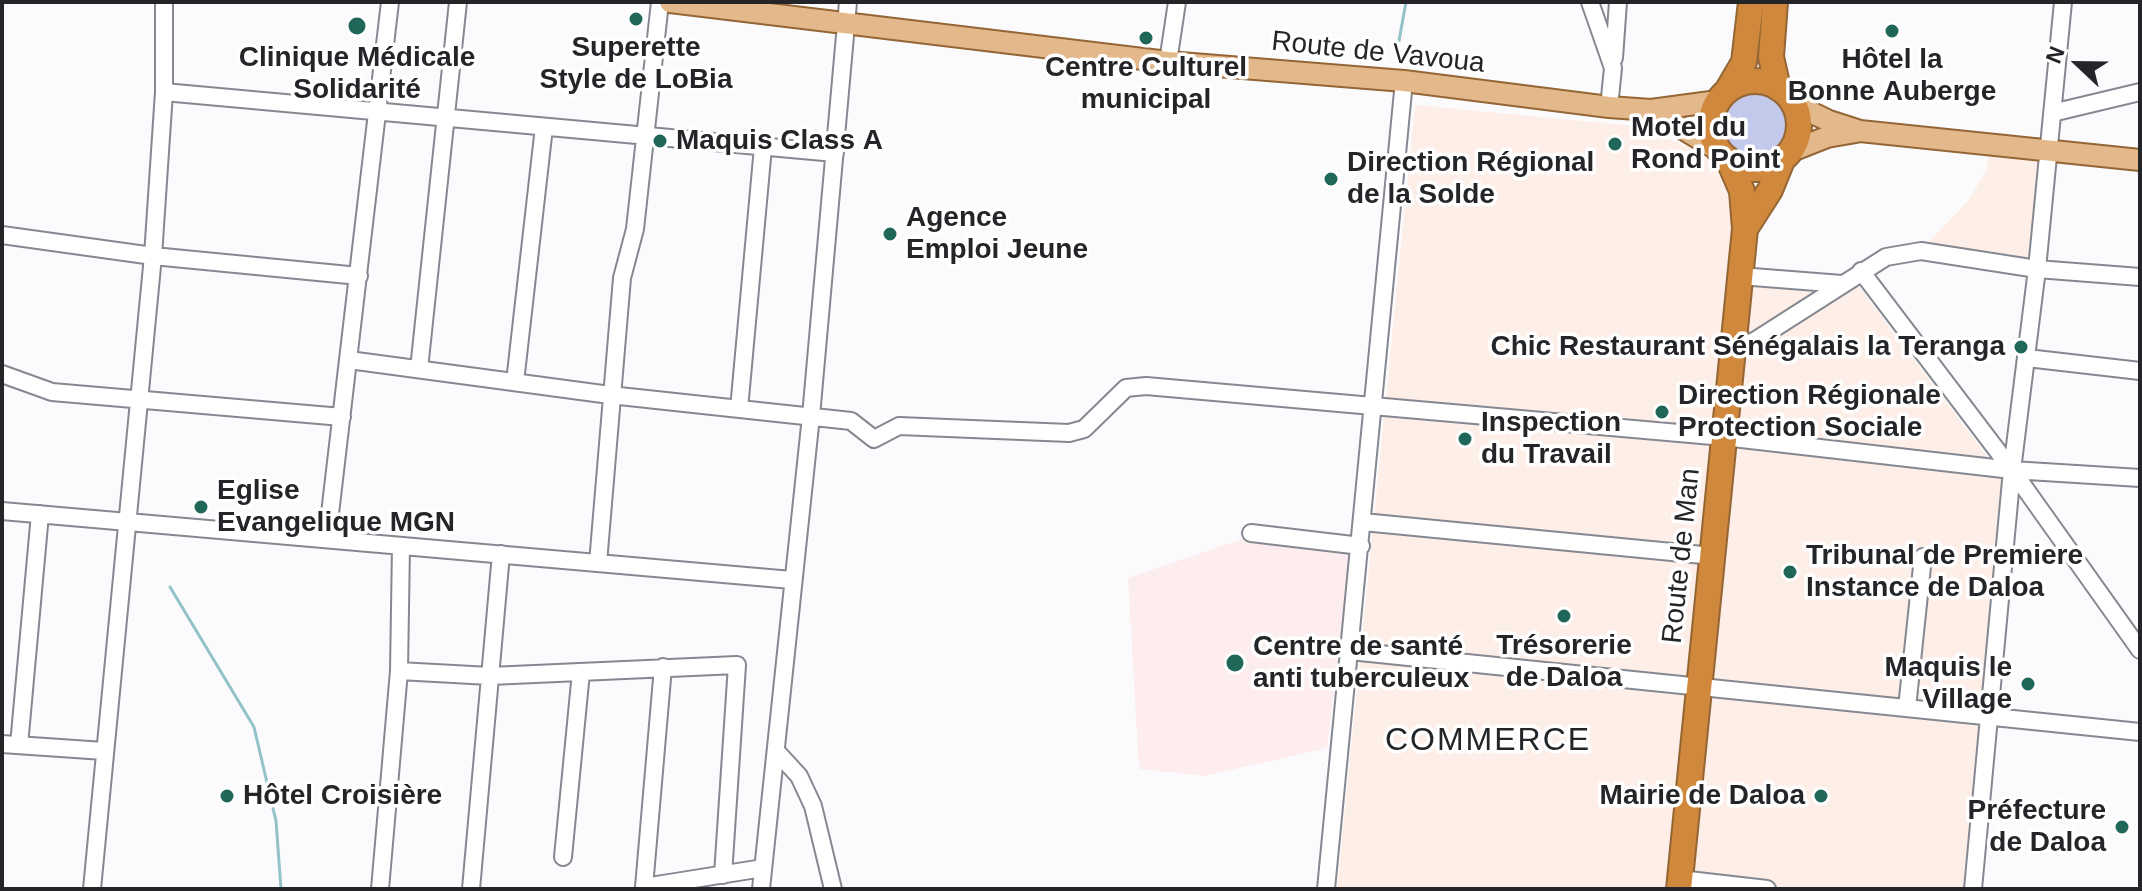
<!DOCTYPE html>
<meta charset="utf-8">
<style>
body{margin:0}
#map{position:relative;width:2142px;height:891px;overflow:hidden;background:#fbfbfd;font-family:Arial,sans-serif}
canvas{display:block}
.frame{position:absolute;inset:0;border:4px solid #242528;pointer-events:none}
.north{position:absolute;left:2038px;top:24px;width:80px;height:80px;-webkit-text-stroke:6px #fff;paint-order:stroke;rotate:292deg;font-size:22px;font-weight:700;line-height:32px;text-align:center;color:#242528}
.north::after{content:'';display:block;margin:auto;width:28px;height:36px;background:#242528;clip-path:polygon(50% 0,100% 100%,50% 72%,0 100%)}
</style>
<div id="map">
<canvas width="2142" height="891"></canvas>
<div class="frame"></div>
<div class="north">N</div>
</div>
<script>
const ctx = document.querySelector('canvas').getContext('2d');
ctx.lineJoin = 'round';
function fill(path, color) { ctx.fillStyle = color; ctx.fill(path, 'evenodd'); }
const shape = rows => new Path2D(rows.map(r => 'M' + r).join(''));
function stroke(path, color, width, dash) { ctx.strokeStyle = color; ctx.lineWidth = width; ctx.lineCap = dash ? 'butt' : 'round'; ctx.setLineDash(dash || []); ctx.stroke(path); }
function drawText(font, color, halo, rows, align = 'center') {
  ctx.font = font + ' Arial,sans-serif'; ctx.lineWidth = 7; ctx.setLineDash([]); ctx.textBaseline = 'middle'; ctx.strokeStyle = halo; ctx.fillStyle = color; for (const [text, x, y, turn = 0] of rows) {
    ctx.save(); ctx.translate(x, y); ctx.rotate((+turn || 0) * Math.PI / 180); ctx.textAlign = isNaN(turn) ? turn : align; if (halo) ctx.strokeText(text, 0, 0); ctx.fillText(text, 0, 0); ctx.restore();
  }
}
fill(shape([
 [1415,105,1635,126,1689,147,1711,161,1731,199,1733,223,1728,279,1825,287,1858,285,2004,479,1963,889,1337,889],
 [1989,155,2038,161,2029,261,1923,248,1968,201,1985,173]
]), '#fdeee8');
fill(shape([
 [1245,538,1351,551,1327,748,1205,776,1139,769,1128,578]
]), '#fdedee');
fill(shape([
 '1720 125a35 35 0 1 1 70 0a35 35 0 1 1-70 0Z'
]), '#c3c9ea');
stroke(shape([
 [1397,52,1406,2],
 [170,587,254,727,276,821,281,889]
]), '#93c3c8', 3);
const minor = shape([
 [1590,2,1613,68,1609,107],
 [1614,58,1618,2],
 [1168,62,1177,2],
 [164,92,835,153],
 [2052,113,2140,92],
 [2,235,153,256,359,276],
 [1861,271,2012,470,2140,650],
 [1740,276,1842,284],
 [1733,350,1756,340,1886,257,1921,251,2037,269,2140,277],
 [2027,358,2140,371],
 [349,360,610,395,851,421,874,439,899,426,1069,433,1084,429,1126,388,1146,386,1724,437,2012,470,2140,478],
 [419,369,458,2],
 [2,374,52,392,342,417],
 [515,382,544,127],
 [739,409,763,147],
 [2,511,792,580],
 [1363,522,1713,556],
 [1251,533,1361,546],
 [327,539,390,2],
 [598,563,622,278,635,229,660,2],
 [1350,651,2140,732],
 [663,667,644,887,763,868],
 [399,671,490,676,737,665,723,875],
 [1907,708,1923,557],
 [2,744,104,751],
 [19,745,40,514],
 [776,751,799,776,813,806,833,889],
 [563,857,581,672],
 [1680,879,1767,889],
 [92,889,153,256,164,92,164,2],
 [380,889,399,671,401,546],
 [471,889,501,554],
 [761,889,811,416,848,2],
 [1326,889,1404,81],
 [1973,889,2012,470,2037,269,2063,2]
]);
const major = shape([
 [670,2,1168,62,1404,81,1609,107,1651,110,1718,101],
 [1792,103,1829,121,1860,131,2140,160],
 [1651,110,1718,150],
 [1789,152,1827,137,1856,132]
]);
const highway = shape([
 [1775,2,1771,57,1778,88],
 '1711 125a44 44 0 1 1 88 0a44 44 0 1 1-88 0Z',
 [1727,91,1744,62,1751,2],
 [1745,229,1770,190,1783,158],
 [1679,889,1745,229,1742,191,1728,159]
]);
stroke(minor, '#868891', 20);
stroke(major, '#946535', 24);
stroke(highway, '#946535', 28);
stroke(minor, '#fff', 16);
stroke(major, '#e3b88a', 20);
stroke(highway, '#d0883c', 24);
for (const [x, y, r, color] of [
 [636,19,8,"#20675a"],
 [357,26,10,"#20675a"],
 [1892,31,8,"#20675a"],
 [1146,38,8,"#20675a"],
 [660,141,8,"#20675a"],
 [1615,144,8,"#20675a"],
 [1331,179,8,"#20675a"],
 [890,234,8,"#20675a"],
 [2021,347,8,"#20675a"],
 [1662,412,8,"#20675a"],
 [1465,439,8,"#20675a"],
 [201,507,8,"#20675a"],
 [1790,572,8,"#20675a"],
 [1564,616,8,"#20675a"],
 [1235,663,10,"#20675a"],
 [2028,684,8,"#20675a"],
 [227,796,8,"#20675a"],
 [1821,796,8,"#20675a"],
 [2122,827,8,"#20675a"]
]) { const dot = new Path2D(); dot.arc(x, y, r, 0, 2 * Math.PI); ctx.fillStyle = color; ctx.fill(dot); stroke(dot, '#fff', 3); }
drawText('bold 28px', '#242528', '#fff', [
 ["Superette",636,48,"center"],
 ["Style de LoBia",636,80,"center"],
 ["Clinique Médicale",357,58,"center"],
 ["Solidarité",357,90,"center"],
 ["Hôtel la",1892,60,"center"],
 ["Bonne Auberge",1892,92,"center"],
 ["Centre Culturel",1146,68,"center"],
 ["municipal",1146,100,"center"],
 ["Motel du",1631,128],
 ["Rond Point",1631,160],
 ["Maquis Class A",676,141],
 ["Direction Régional",1347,163],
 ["de la Solde",1347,195],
 ["Agence",906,218],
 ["Emploi Jeune",906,250],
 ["Chic Restaurant Sénégalais la Teranga",2005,347,"right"],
 ["Direction Régionale",1678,396],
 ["Protection Sociale",1678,428],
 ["Inspection",1481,423],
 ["du Travail",1481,455],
 ["Eglise",217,491],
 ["Evangelique MGN",217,523],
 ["Tribunal de Premiere",1806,556],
 ["Instance de Daloa",1806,588],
 ["Trésorerie",1564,646,"center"],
 ["de Daloa",1564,678,"center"],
 ["Centre de santé",1253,647],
 ["anti tuberculeux",1253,679],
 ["Maquis le",2012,668,"right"],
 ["Village",2012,700,"right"],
 ["Hôtel Croisière",243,796],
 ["Mairie de Daloa",1805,796,"right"],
 ["Préfecture",2106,811,"right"],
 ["de Daloa",2106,843,"right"]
], 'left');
drawText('28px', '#242528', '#fff', [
 ["Route de Vavoua",1378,53,6],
 ["Route de Man",1682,556,-84]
]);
ctx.letterSpacing = '2px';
drawText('32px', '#242528', '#fff', [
 ["COMMERCE",1488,741]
]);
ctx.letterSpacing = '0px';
</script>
